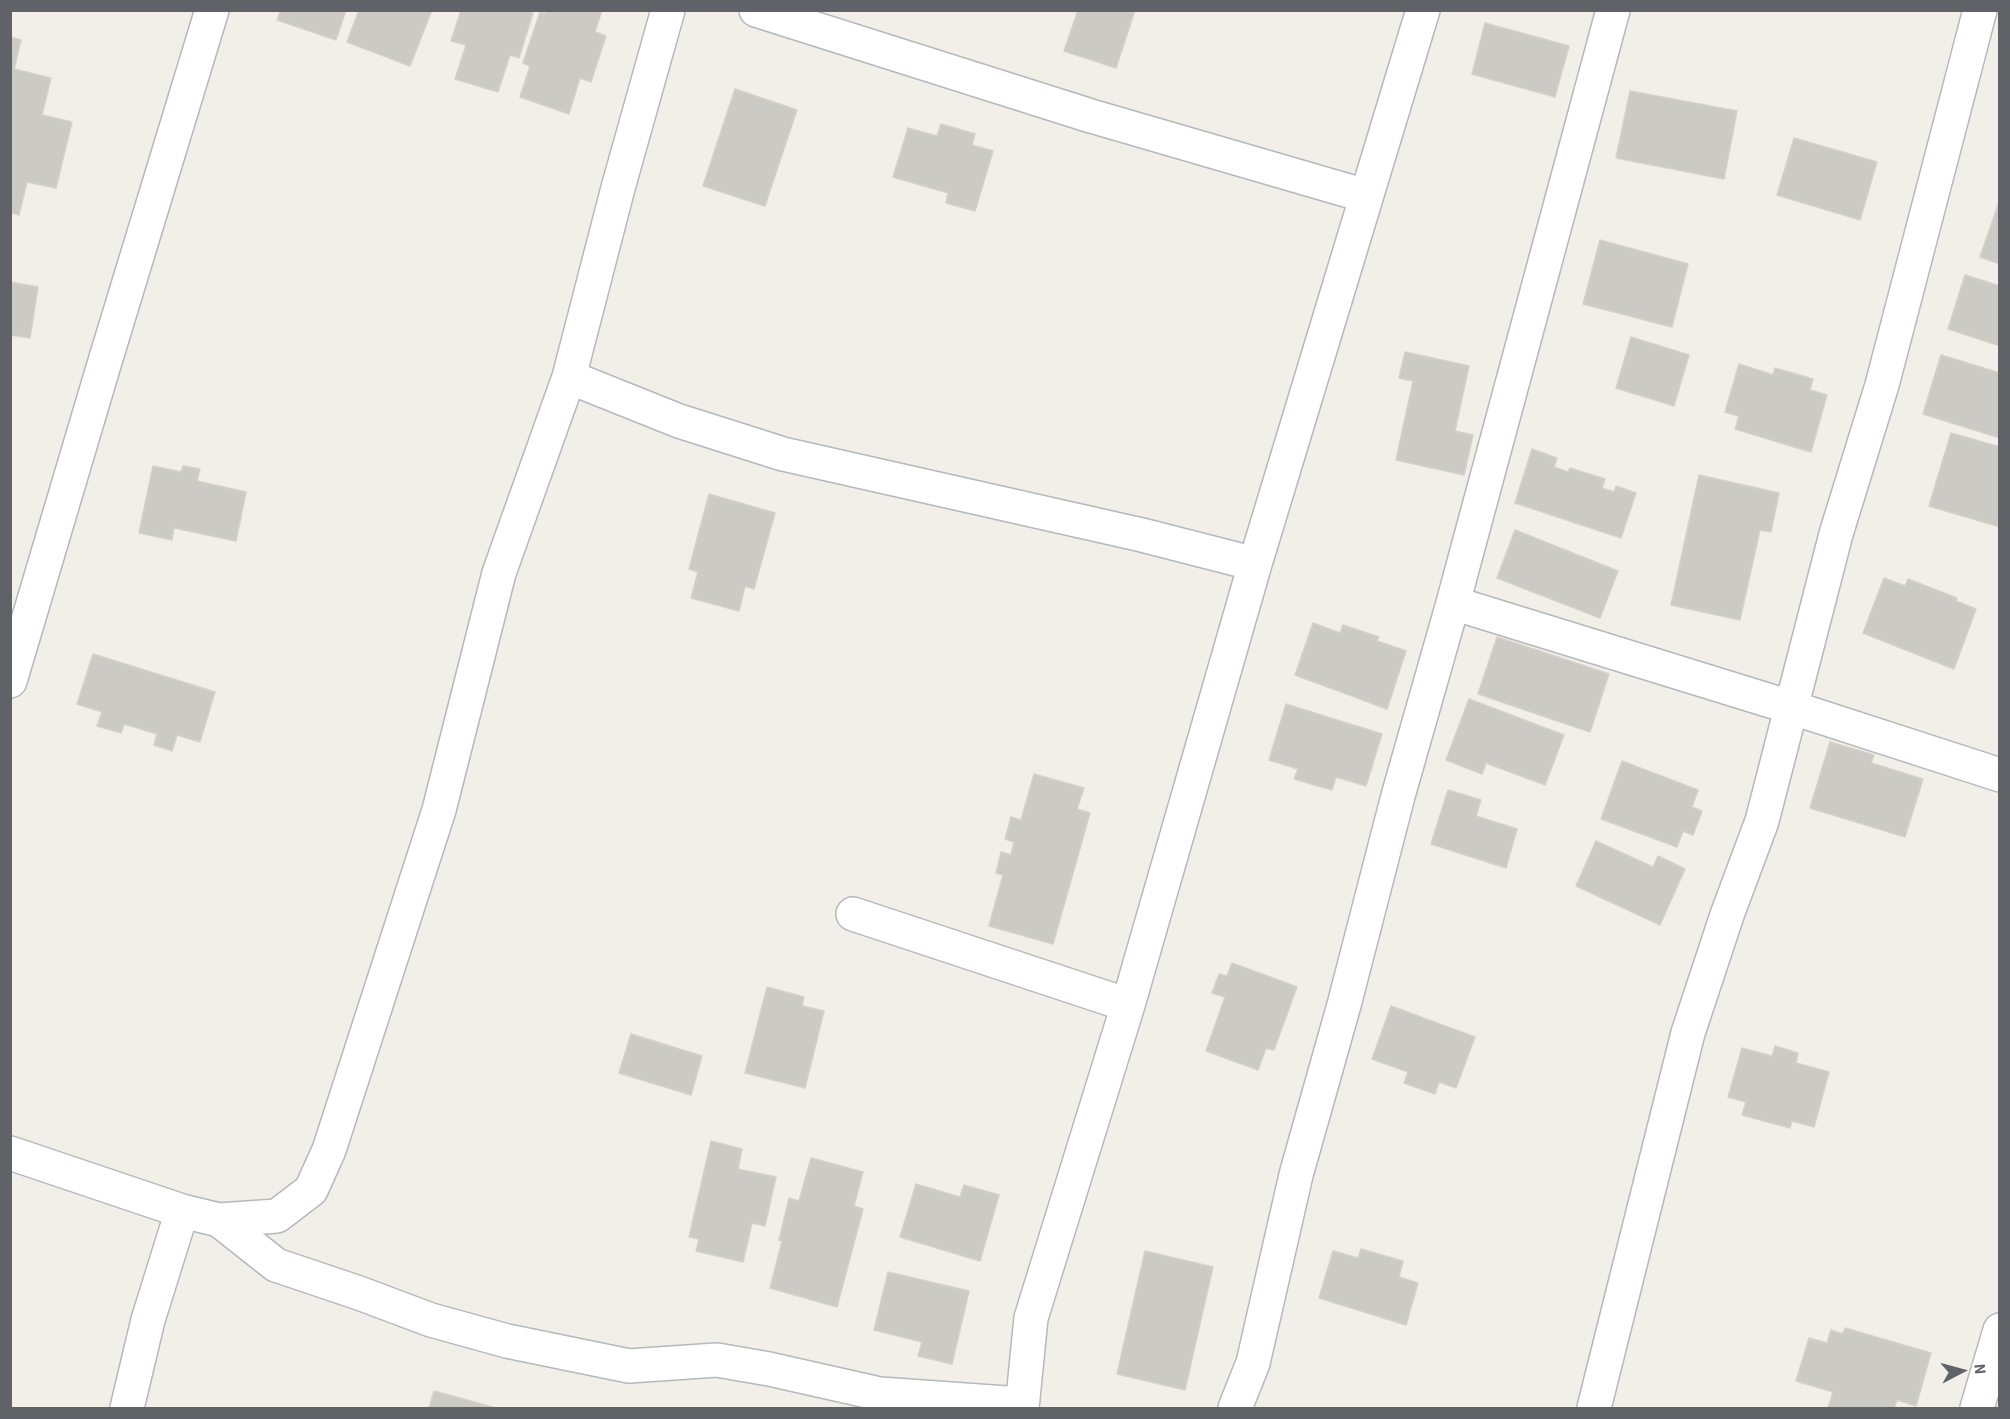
<!DOCTYPE html>
<style>
body{margin:0}
#map{position:relative;width:2010px;height:1419px;overflow:hidden;background:#f1efe8;font-family:"Source Sans 3",sans-serif}
canvas{display:block}
.frame{position:absolute;inset:0;border:12px solid #5f6368;pointer-events:none}
.north{position:absolute;left:1932px;top:1341px;width:60px;height:60px;-webkit-text-stroke:4px #fff;paint-order:stroke;rotate:84deg;font-size:16px;font-weight:700;line-height:24px;text-align:center;color:#5f6368}
.north::after{content:'';display:block;margin:auto;width:21px;height:27px;background:#5f6368;clip-path:polygon(50% 0,100% 100%,50% 72%,0 100%)}
</style>
<div id="map">
<canvas width="2010" height="1419"></canvas>
<div class="frame"></div>
<div class="north">N</div>
</div>
<script>
const ctx = document.querySelector('canvas').getContext('2d');
ctx.lineJoin = 'round';
function fill(path, color) { ctx.fillStyle = color; ctx.fill(path, 'evenodd'); }
const shape = rows => new Path2D(rows.map(r => 'M' + r).join(''));
function stroke(path, color, width, dash) { ctx.strokeStyle = color; ctx.lineWidth = width; ctx.lineCap = dash ? 'butt' : 'round'; ctx.setLineDash(dash || []); ctx.stroke(path); }
const building = shape([
 [281,10,346,10,336,40,277,20,281,10],
 [359,10,432,10,410,66,347,42,359,10],
 [461,10,526,10,533,13,519,58,510,55,498,92,455,79,466,45,451,41,461,10],
 [546,10,602,10,595,32,606,36,591,82,580,78,569,114,520,97,530,66,523,63,540,12,545,14,546,10],
 [1078,10,1135,10,1116,68,1064,51,1078,10],
 [1485,23,1569,46,1555,97,1472,74,1485,23],
 [10,37,21,40,14,69,51,78,42,115,72,122,56,188,27,182,19,215,10,212,10,37],
 [735,89,797,110,765,206,703,186,735,89],
 [1630,91,1737,111,1724,179,1616,158,1630,91],
 [941,124,975,134,972,145,993,151,975,211,946,203,948,193,893,177,908,128,937,136,941,124],
 [1794,138,1877,162,1860,220,1777,195,1794,138],
 [1999,202,2000,202,2000,264,1980,257,1999,202],
 [1600,240,1688,264,1672,327,1583,304,1600,240],
 [1965,275,2000,286,2000,346,1948,329,1965,275],
 [10,282,38,287,30,338,10,335,10,282],
 [1631,337,1689,355,1674,406,1616,388,1631,337],
 [1405,352,1469,366,1455,431,1473,435,1464,475,1396,460,1413,381,1399,378,1405,352],
 [1941,355,2000,373,2000,438,1923,414,1941,355],
 [1739,364,1773,375,1775,368,1813,379,1810,390,1827,395,1811,452,1735,429,1739,416,1725,412,1739,364],
 [1951,433,2000,447,2000,527,1929,506,1951,433],
 [1532,449,1557,458,1554,467,1568,472,1570,468,1605,479,1602,488,1614,492,1616,486,1636,493,1621,538,1515,503,1532,449],
 [153,466,181,472,183,466,200,469,197,481,246,492,236,541,174,528,172,540,139,533,153,466],
 [1699,475,1779,493,1771,532,1760,530,1740,620,1671,605,1699,475],
 [709,494,775,513,754,589,745,586,739,611,691,598,698,572,689,569,709,494],
 [1515,530,1618,571,1600,618,1497,578,1515,530],
 [1884,578,1905,586,1908,579,1957,598,1956,601,1976,609,1954,669,1863,633,1884,578],
 [1313,623,1340,633,1343,625,1379,637,1377,641,1406,651,1387,709,1295,675,1313,623],
 [1497,637,1609,674,1590,732,1478,694,1497,637],
 [93,654,215,692,200,742,177,735,172,751,154,745,157,734,124,724,121,733,97,726,102,712,77,704,93,654],
 [1469,699,1564,735,1545,785,1486,763,1482,774,1446,760,1469,699],
 [1286,704,1382,734,1366,786,1336,777,1332,790,1294,779,1298,769,1269,760,1286,704],
 [1830,742,1874,755,1871,763,1923,779,1905,837,1810,808,1830,742],
 [1622,761,1698,790,1692,807,1702,811,1693,835,1683,831,1677,847,1601,819,1622,761],
 [1034,774,1084,788,1077,809,1090,813,1053,944,989,926,1003,875,996,873,1001,852,1011,855,1014,842,1005,839,1011,817,1021,820,1034,774],
 [1448,790,1481,800,1476,816,1517,829,1506,868,1431,844,1448,790],
 [1596,841,1653,867,1658,856,1685,869,1660,925,1576,886,1596,841],
 [1232,963,1297,987,1274,1050,1266,1048,1258,1070,1206,1051,1225,997,1212,993,1219,974,1227,976,1232,963],
 [767,987,804,997,802,1006,824,1011,805,1088,745,1073,767,987],
 [1391,1006,1475,1037,1456,1088,1439,1082,1435,1094,1404,1083,1408,1072,1372,1059,1391,1006],
 [631,1034,702,1056,691,1095,619,1073,631,1034],
 [1775,1046,1798,1053,1796,1063,1829,1072,1814,1127,1792,1121,1790,1128,1742,1115,1746,1102,1728,1097,1742,1048,1772,1056,1775,1046],
 [711,1141,742,1149,738,1169,776,1177,765,1226,752,1223,743,1262,696,1251,699,1239,689,1237,711,1141],
 [811,1158,863,1172,854,1206,863,1209,837,1307,770,1288,782,1241,779,1240,789,1198,799,1201,811,1158],
 [916,1184,960,1197,964,1185,999,1195,980,1261,900,1237,916,1184],
 [1361,1249,1403,1261,1399,1277,1418,1283,1406,1325,1319,1298,1333,1251,1358,1258,1361,1249],
 [1145,1251,1213,1267,1185,1390,1117,1374,1145,1251],
 [888,1272,969,1291,952,1364,918,1356,922,1342,874,1330,888,1272],
 [1845,1328,1931,1353,1916,1406,1897,1400,1894,1408,1828,1408,1833,1392,1796,1381,1809,1338,1827,1343,1831,1330,1843,1334,1845,1328],
 [434,1391,496,1408,429,1408,434,1391]
]);
fill(building, '#cccac5');
stroke(building, '#d6d1c6', 1.5);
const minor = shape([
 [756,10,1091,116,1366,196],
 [569,377,679,421,783,454,1142,535,1255,564],
 [1453,603,1790,707,2000,775],
 [10,681,103,368,212,10],
 [853,914,1128,1005],
 [10,1153,182,1211,219,1220,277,1216,311,1190,329,1150,439,810,499,573,569,377,618,188,668,10],
 [219,1220,276,1265,359,1293,431,1320,507,1341,629,1366,717,1360,769,1369,880,1394,1021,1404],
 [127,1408,148,1320,182,1211],
 [1022,1408,1031,1318,1128,1005,1255,564,1423,10],
 [1235,1408,1253,1363,1296,1175,1344,1005,1398,796,1453,603,1613,10],
 [1594,1408,1688,1033,1727,915,1762,821,1836,534,1882,385,1980,10],
 [1977,1408,2000,1330]
]);
stroke(minor, '#b5b8bc', 36);
stroke(minor, '#fff', 33);
</script>
